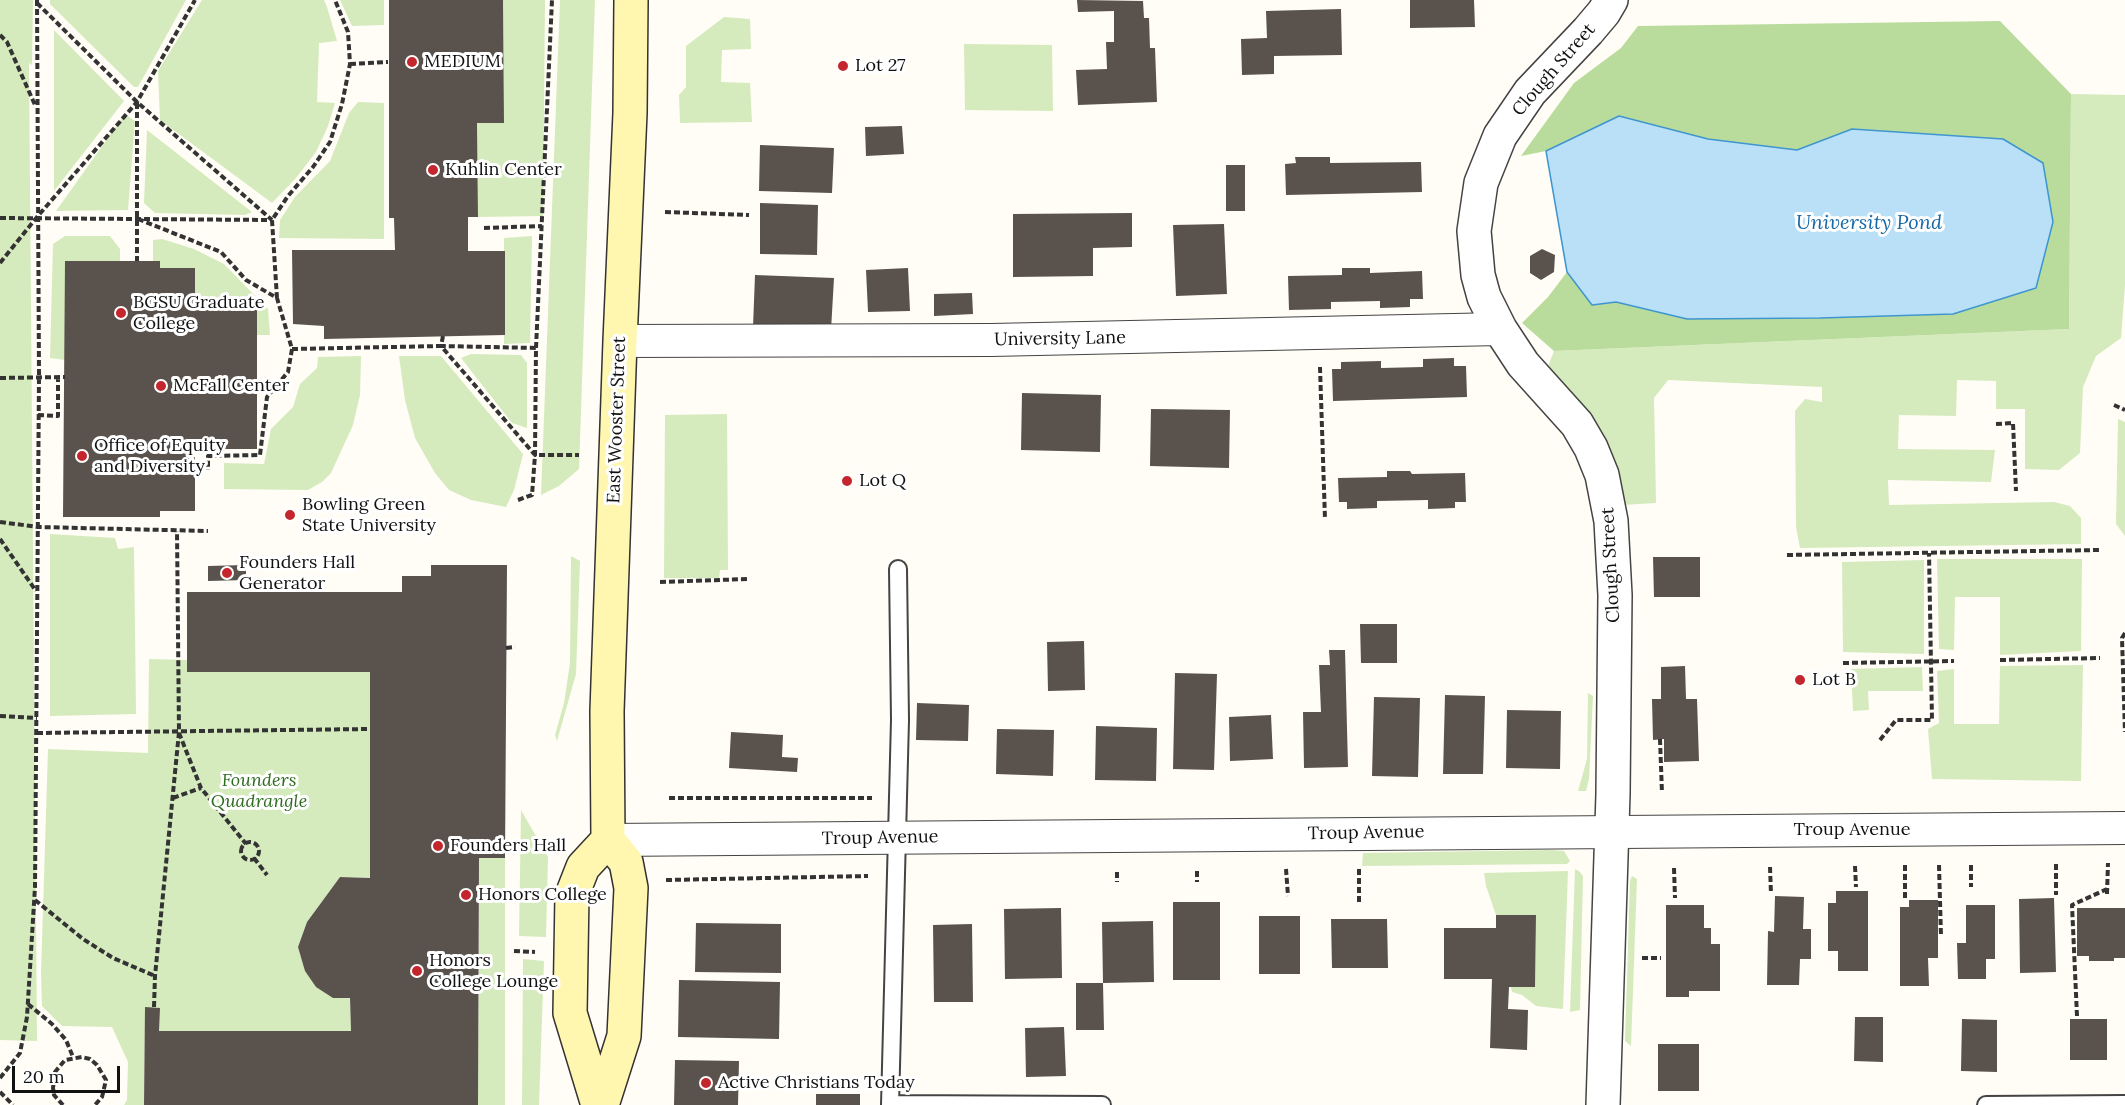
<!DOCTYPE html>
<style>
body{margin:0}
#map{position:relative;width:2125px;height:1105px;overflow:hidden;background:#fffdf5;font-family:Lora,serif}
canvas{display:block}
.scale{position:absolute;left:12px;top:1066px;width:108px;height:27px;box-sizing:border-box;border:3px solid #111;border-top:0;padding-left:8px;font-size:18px;line-height:21px;white-space:nowrap;color:#111;-webkit-text-stroke:4px #fff;paint-order:stroke}
</style>
<div id="map">
<canvas width="2125" height="1105"></canvas>
<div class="scale">20 m</div>
</div>
<script>
const ctx = document.querySelector('canvas').getContext('2d');
ctx.lineJoin = 'round';
function fill(path, color) { ctx.fillStyle = color; ctx.fill(path, 'evenodd'); }
const shape = rows => new Path2D(rows.map(r => 'M' + r).join(''));
function stroke(path, color, width, dash) { ctx.strokeStyle = color; ctx.lineWidth = width; ctx.lineCap = dash ? 'butt' : 'round'; ctx.setLineDash(dash || []); ctx.stroke(path); }
function drawText(font, color, halo, rows, align = 'center') {
  ctx.font = font + ' Lora,serif'; ctx.lineWidth = 6; ctx.setLineDash([]); ctx.textBaseline = 'middle'; ctx.strokeStyle = halo; ctx.fillStyle = color; for (const [text, x, y, turn = 0] of rows) {
    ctx.save(); ctx.translate(x, y); ctx.rotate((+turn || 0) * Math.PI / 180); ctx.textAlign = isNaN(turn) ? turn : align; if (halo) ctx.strokeText(text, 0, 0); ctx.fillText(text, 0, 0); ctx.restore();
  }
}
fill(shape([
 [0,0,33,0,32,65,29,63,37,1041,0,1040],
 [50,0,186,0,138,87,134,87,50,4],
 [202,0,324,0,327,7,337,41,319,43,317,102,335,103,328,126,316,152,296,178,272,203,160,120,158,71],
 [340,0,384,0,384,25,352,26],
 [503,0,545,0,543,216,478,217,477,123,504,123],
 [560,0,595,0,579,469,559,486,541,495],
 [724,17,750,19,751,49,722,50,721,82,750,83,752,122,680,123,679,95,686,87,686,46],
 [54,30,124,101,54,191],
 [964,44,1052,45,1053,111,965,110],
 [2071,94,2125,95,2125,285,2121,338,2096,356,2083,387,2080,453,2059,470,2025,469,2025,409,1996,409,1996,381,1957,380,1956,416,1899,415,1898,449,1995,450,1991,482,1888,480,1889,505,2054,502,2070,506,2081,518,2081,544,1800,548,1796,527,1795,411,1805,399,1822,402,1822,387,1668,380,1654,398,1656,503,1623,505,1547,369,1554,351,2069,329],
 [358,102,384,103,384,239,279,238,280,220,295,197,330,161,349,113],
 [125,114,135,121,128,210,56,211],
 [147,130,252,212,245,215,155,213,144,203],
 [65,236,110,236,120,249,120,261,65,261,65,360,50,358,53,244],
 [532,236,530,343,504,344,504,238],
 [162,239,194,249,224,264,268,309,270,335,257,335,257,308,195,307,160,268,160,261,153,261,153,240],
 [471,354,521,355,527,363,527,428,512,423,461,358],
 [361,356,360,395,353,425,331,473,322,482,308,490,224,489,224,463,264,464,271,429,293,407,300,384,317,368,318,357],
 [399,356,441,356,523,454,514,490,506,507,471,500,449,490,435,473,415,438,405,400],
 [727,414,728,570,720,570,719,578,664,578,665,415],
 [2118,419,2125,422,2125,536,2116,524],
 [50,534,115,538,118,549,134,547,136,714,50,716],
 [571,556,580,561,576,674,557,741,555,735,564,703,570,663],
 [1937,559,2082,559,2081,651,2000,655,2000,597,1955,597,1954,650,1939,649],
 [1924,560,1924,654,1843,652,1842,562],
 [149,659,187,660,370,672,370,878,340,877,307,922,298,947,333,998,350,998,351,1031,145,1031,144,1105,124,1105,127,1100,128,1062,112,1027,62,1026,42,1006,41,974,48,749,148,753],
 [2083,665,2081,781,1932,779,1928,729,1939,723,1937,671,1954,669,1954,724,1999,724,2000,666],
 [1922,667,1923,691,1868,691,1869,710,1853,711,1851,669],
 [1588,693,1593,696,1589,779,1586,791,1578,791,1587,759],
 [521,810,548,857,546,937,519,936],
 [1551,850,1564,851,1570,861,1567,864,1362,866,1363,853],
 [479,858,505,858,505,1105,478,1105],
 [1575,869,1579,871,1583,876,1580,1010,1570,1012],
 [1568,871,1563,1009,1536,1006,1522,995,1512,992,1511,987,1535,987,1536,915,1496,915,1486,886,1484,873],
 [1632,876,1637,879,1631,1046,1625,1041,1630,881],
 [523,959,544,961,539,1105,522,1105]
]), '#d5ebbd');
fill(shape([
 [2000,21,2071,94,2069,329,1554,351,1522,323,1548,297,1567,272,1592,305,1616,302,1687,319,1852,129,1797,150,1708,139,1619,116,1546,151,1521,156,1574,83,1621,48,1638,26]
]), '#b9dc9c');
const water = shape([
 [1619,116,1708,139,1797,150,1852,129,2003,139,2043,163,2053,222,2036,288,1953,314,1820,318,1687,319,1616,302,1592,305,1567,272,1546,151,1619,116]
]);
fill(water, '#b9e0f7');
stroke(water, '#3f96cf', 1.5);
fill(shape([
 [389,0,503,0,504,123,477,123,478,217,468,217,468,251,505,251,505,335,324,339,324,326,293,324,292,250,395,250,394,218,389,218],
 [1077,0,1143,1,1144,18,1149,18,1150,48,1155,48,1157,102,1078,105,1076,70,1107,69,1106,42,1114,42,1114,11,1078,12],
 [1410,0,1474,0,1475,27,1410,28],
 [1341,9,1342,55,1274,56,1274,74,1242,75,1241,39,1267,38,1266,11],
 [902,126,904,154,866,156,865,127],
 [760,145,834,148,832,193,759,191],
 [1295,157,1330,157,1330,163,1421,162,1422,192,1286,195,1285,164,1296,163],
 [1226,165,1245,165,1245,211,1226,211],
 [760,203,818,205,817,255,760,254],
 [1132,213,1132,247,1093,248,1093,276,1013,277,1013,214],
 [1224,224,1227,294,1176,296,1173,225],
 [1542,249,1555,255,1554,272,1541,280,1530,273,1530,256],
 [65,261,160,261,160,268,195,268,195,307,257,307,257,449,195,449,195,511,160,511,160,517,63,517],
 [908,268,910,311,868,312,866,270],
 [1342,268,1370,268,1370,273,1422,271,1423,299,1410,299,1410,307,1380,308,1380,301,1331,302,1331,309,1289,310,1288,276,1342,275],
 [755,275,834,278,831,330,753,327],
 [972,293,973,314,934,316,934,294],
 [1454,358,1454,366,1466,366,1467,397,1333,401,1332,369,1341,369,1341,362,1381,361,1381,368,1423,367,1423,359],
 [1022,393,1101,395,1100,452,1021,450],
 [1151,409,1230,410,1229,468,1150,466],
 [1387,471,1410,471,1412,474,1465,473,1466,502,1455,502,1455,508,1428,509,1428,500,1377,501,1377,508,1347,509,1347,502,1339,502,1338,478,1387,477],
 [1653,557,1700,557,1700,597,1654,597],
 [246,565,246,580,208,581,208,566],
 [431,565,507,565,505,858,479,858,478,1105,144,1105,145,1007,160,1008,159,1031,351,1031,350,998,333,998,316,987,305,971,298,947,307,922,340,877,370,878,370,672,187,672,187,592,402,592,402,576,431,576],
 [1360,624,1397,624,1397,663,1361,663],
 [1084,641,1085,690,1048,691,1047,642],
 [1329,650,1345,650,1348,767,1304,768,1303,712,1321,712,1319,665,1330,665],
 [1685,666,1686,699,1697,699,1699,761,1664,762,1664,739,1653,740,1652,699,1661,699,1661,667],
 [1175,673,1217,674,1214,770,1173,769],
 [1445,695,1485,696,1483,774,1443,774],
 [1374,697,1420,698,1418,777,1372,776],
 [917,703,969,705,968,741,916,740],
 [1507,710,1561,711,1560,769,1506,768],
 [1271,715,1273,759,1230,761,1229,717],
 [1096,726,1157,728,1156,781,1095,780],
 [997,729,1054,730,1053,776,996,774],
 [731,732,783,735,782,757,798,758,797,772,729,768],
 [1836,891,1868,891,1868,971,1838,971,1838,951,1828,951,1828,903,1836,903],
 [1775,896,1804,897,1803,929,1811,929,1811,959,1800,959,1799,985,1767,985,1768,931,1774,932],
 [2054,898,2056,972,2020,973,2019,899],
 [1909,900,1938,900,1938,958,1928,958,1929,986,1900,986,1900,907,1909,907],
 [1173,902,1220,902,1220,980,1173,980],
 [1666,905,1704,905,1704,928,1711,928,1711,944,1720,944,1720,991,1689,991,1689,997,1666,997],
 [1966,905,1995,905,1995,959,1986,959,1986,979,1958,979,1957,943,1966,943],
 [1061,908,1062,978,1005,979,1004,909],
 [2077,908,2125,908,2125,958,2114,958,2114,961,2089,961,2089,956,2077,956],
 [1496,915,1536,915,1535,987,1509,987,1508,1009,1528,1010,1527,1050,1490,1048,1492,979,1444,979,1444,928,1496,928],
 [1259,916,1300,916,1300,974,1259,974],
 [1331,919,1387,919,1388,968,1332,968],
 [1153,921,1154,982,1103,983,1102,922],
 [696,923,781,924,781,973,695,972],
 [972,924,973,1002,934,1002,933,925],
 [679,980,780,982,779,1039,678,1037],
 [1076,983,1103,983,1104,1030,1076,1030],
 [1855,1017,1883,1017,1883,1062,1854,1061],
 [1962,1019,1997,1020,1997,1072,1961,1071],
 [2070,1019,2107,1019,2107,1060,2070,1060],
 [1064,1027,1066,1076,1026,1077,1025,1028],
 [1658,1044,1699,1044,1699,1091,1658,1091],
 [675,1060,739,1061,738,1105,674,1105],
 [816,1094,860,1094,860,1105,816,1105]
]), '#5a524d');
const service = shape([
 [890,1104,1102,1105],
 [890,1105,900,720,898,569],
 [1986,1105,2125,1104]
]);
const minor = shape([
 [620,341,991,340,1500,329],
 [608,840,2125,828]
]);
const tertiary = shape([
 [1603,1105,1613,794,1615,595,1611,521,1602,475,1591,448,1577,424,1523,364,1500,329,1484,297,1478,275,1474,231,1481,183,1500,136,1530,92,1588,31,1604,12,1611,0]
]);
const secondary = shape([
 [598,1105,570,1013,572,895,583,867,608,840],
 [602,1105,624,1036,631,888,626,862,608,840,607,711,620,341,630,113,631,0]
]);
stroke(service, '#444', 20);
stroke(minor, '#444', 34);
stroke(tertiary, '#444', 36);
stroke(secondary, '#333', 36);
stroke(shape([
 [37,3,137,102,272,220],
 [0,35,7,42,35,105],
 [350,64,388,62],
 [137,103,137,261],
 [665,212,749,215],
 [0,218,272,220],
 [138,219,221,252,246,280,277,298,292,349,288,372,267,397,260,455,208,456,208,470],
 [484,228,542,226],
 [0,263,37,217,137,102,195,0],
 [277,298,272,220,288,196,313,167,330,142,342,104,350,64,348,32,335,0],
 [443,336,441,346,536,348],
 [292,349,441,346,535,455,579,455],
 [1320,367,1325,519],
 [0,378,65,377],
 [2114,405,2125,410],
 [38,415,58,416,58,377],
 [1996,424,2013,423,2016,491],
 [518,500,532,495,535,455,536,348,552,0],
 [0,522,38,527,208,531],
 [0,539,36,591],
 [1787,555,2099,550],
 [660,582,748,579],
 [2125,633,2122,638,2125,732],
 [506,648,515,647],
 [2000,660,2100,658],
 [1843,663,1954,661],
 [0,716,37,718],
 [37,733,370,729],
 [179,733,201,788,246,844],
 [1660,739,1662,793],
 [1880,740,1896,720,1932,720,1929,553],
 [173,798,201,788],
 [669,798,872,798],
 '241 851a9 9 0 1 1 18 0a9 9 0 1 1-18 0Z',
 [254,858,267,875],
 [2056,864,2056,895],
 [1905,865,1905,901],
 [1939,865,1941,936],
 [1971,865,1971,887],
 [1855,866,1856,887],
 [1770,867,1771,894],
 [1674,868,1675,898],
 [1286,869,1288,896],
 [1359,869,1359,903],
 [1197,871,1197,882],
 [1117,872,1117,882],
 [666,880,868,876],
 [2107,894,2108,863],
 [35,900,83,939,113,958,155,976],
 [514,951,535,952],
 [1642,958,1661,958],
 [28,1004,52,1024,66,1040,73,1057],
 [154,1007,155,976,179,732,177,531],
 [2077,1016,2072,905,2107,889],
 [0,1078,20,1053,27,1017,35,887,39,377,37,0],
 [0,1092,13,1105],
 [63,1105,54,1095,53,1088,55,1072,65,1060,82,1057,90,1059,97,1065,106,1080,102,1097,95,1105]
]), '#333', 4, [6, 3]);
stroke(service, '#fff', 16);
stroke(minor, '#fff', 32);
stroke(tertiary, '#fff', 33);
stroke(secondary, '#fff6b0', 33);
for (const [x, y, r, color] of [
 [412,62,6,"#c4262e"],
 [843,66,6,"#c4262e"],
 [433,170,6,"#c4262e"],
 [121,313,6,"#c4262e"],
 [161,386,6,"#c4262e"],
 [82,456,6,"#c4262e"],
 [847,481,6,"#c4262e"],
 [290,515,6,"#c4262e"],
 [227,573,6,"#c4262e"],
 [1800,680,6,"#c4262e"],
 [438,846,6,"#c4262e"],
 [466,895,6,"#c4262e"],
 [417,971,6,"#c4262e"],
 [706,1083,6,"#c4262e"]
]) { const dot = new Path2D(); dot.arc(x, y, r, 0, 2 * Math.PI); ctx.fillStyle = color; ctx.fill(dot); stroke(dot, '#fff', 2); }
drawText('18px', '#111', '#fff', [
 ["MEDIUM",424,62],
 ["Lot 27",855,66],
 ["Kuhlin Center",445,170],
 ["BGSU Graduate",133,303],
 ["College",133,324],
 ["McFall Center",173,386],
 ["Office of Equity",94,446],
 ["and Diversity",94,467],
 ["Lot Q",859,481],
 ["Bowling Green",302,505],
 ["State University",302,526],
 ["Founders Hall",239,563],
 ["Generator",239,584],
 ["Lot B",1812,680],
 ["Founders Hall",450,846],
 ["Honors College",478,895],
 ["Honors",429,961],
 ["College Lounge",429,982],
 ["Active Christians Today",718,1083]
], 'left');
drawText('18px', '#111', '#fff', [
 ["Clough Street",1554,70,-49],
 ["University Lane",1060,339,-1],
 ["East Wooster Street",617,420,-88],
 ["Clough Street",1611,565,-93],
 ["Troup Avenue",1852,830],
 ["Troup Avenue",1366,833,-1],
 ["Troup Avenue",880,838,-1]
]);
drawText('italic 18px', '#2f6b1f', '#fff', [
 ["Founders",259,781],
 ["Quadrangle",259,802]
]);
drawText('italic 20px', '#1768a6', '#fff', [
 ["University Pond",1869,223]
]);
</script>
